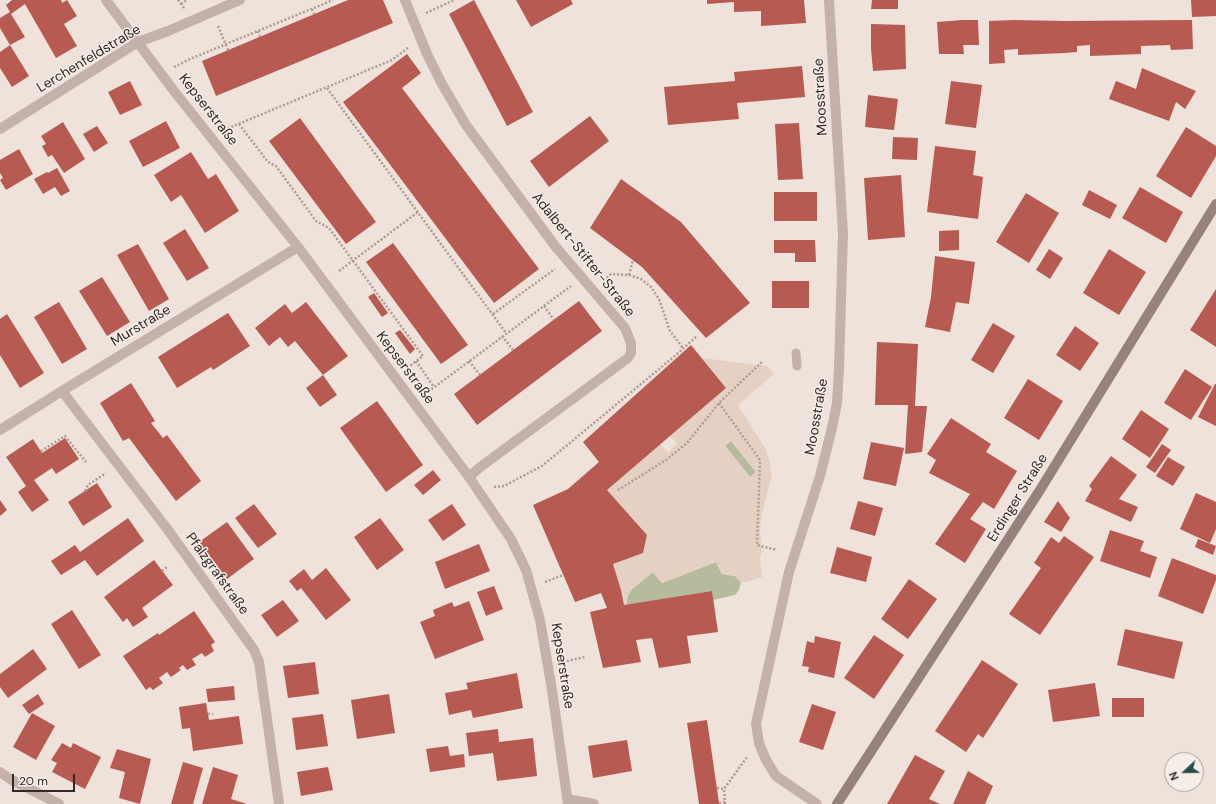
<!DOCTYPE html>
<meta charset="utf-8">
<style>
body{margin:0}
#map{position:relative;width:1216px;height:804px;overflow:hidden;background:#eee2db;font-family:"DM Sans",sans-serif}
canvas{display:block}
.north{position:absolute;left:1164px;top:752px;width:40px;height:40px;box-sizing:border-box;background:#f6ede7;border:1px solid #a89f9b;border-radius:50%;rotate:248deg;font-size:11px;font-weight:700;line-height:16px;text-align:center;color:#322928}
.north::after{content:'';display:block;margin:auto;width:14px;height:18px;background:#234e4a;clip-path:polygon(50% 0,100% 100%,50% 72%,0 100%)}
.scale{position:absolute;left:12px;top:774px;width:63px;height:18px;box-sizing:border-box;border:2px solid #322928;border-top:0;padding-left:5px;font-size:12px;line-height:14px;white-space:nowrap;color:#322928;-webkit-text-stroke:3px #f6ede7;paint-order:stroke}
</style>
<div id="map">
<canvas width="1216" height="804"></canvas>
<div class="north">N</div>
<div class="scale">20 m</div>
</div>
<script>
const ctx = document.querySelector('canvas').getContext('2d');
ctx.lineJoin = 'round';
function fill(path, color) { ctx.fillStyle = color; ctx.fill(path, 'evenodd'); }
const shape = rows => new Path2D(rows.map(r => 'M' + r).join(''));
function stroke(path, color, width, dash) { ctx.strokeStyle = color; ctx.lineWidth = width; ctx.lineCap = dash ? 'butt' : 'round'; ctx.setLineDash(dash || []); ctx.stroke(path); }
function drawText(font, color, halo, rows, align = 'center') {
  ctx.font = font + ' "DM Sans",sans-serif'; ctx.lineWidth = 3; ctx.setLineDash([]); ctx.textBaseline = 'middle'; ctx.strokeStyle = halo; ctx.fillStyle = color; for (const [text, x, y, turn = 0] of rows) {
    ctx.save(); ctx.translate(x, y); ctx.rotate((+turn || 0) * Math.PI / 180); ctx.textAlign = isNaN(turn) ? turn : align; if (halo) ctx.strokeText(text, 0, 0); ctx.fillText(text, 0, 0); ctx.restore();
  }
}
fill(shape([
 [731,441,756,472,750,477,725,446],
 [716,562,722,574,735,576,741,582,739,590,735,595,713,600,712,591,626,605,628,595,632,589,653,572,662,583]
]), '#b6bb9d');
fill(shape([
 [702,358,767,366,774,374,738,405,765,448,770,462,772,475,762,513,760,530,762,551,760,558,762,577,747,582,741,582,735,576,722,574,716,562,662,583,653,572,632,589,628,595,626,605,624,605,621,590,613,564,643,553,647,535,607,490,660,444,668,453,677,443,670,436,726,388],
 [731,441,756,472,750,477,725,446]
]), '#e4d1c4');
fill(shape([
 [12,0,61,0,62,3,67,0,77,16,64,24,77,46,56,58,25,4,11,14,25,37,10,45,0,28,0,18,10,12,6,5],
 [348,0,383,0,393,23,216,96,202,61],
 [474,0,533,112,507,126,449,14],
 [516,0,571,0,573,4,531,27],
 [707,0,804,0,806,23,761,26,761,11,734,12,734,2,707,4],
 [872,0,898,0,898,9,871,9],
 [1191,0,1216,0,1216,16,1192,17],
 [962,20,978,20,979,45,963,45,964,54,939,54,937,22],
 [1013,20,1065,21,1192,20,1193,49,1171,50,1170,45,1141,46,1141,54,1090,56,1090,45,1077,46,1077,52,1065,53,1018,55,1018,49,1004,50,1005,63,989,64,989,21],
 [871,24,905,25,906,69,873,71,871,48],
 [10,45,29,76,12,87,0,68,0,52],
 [407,54,421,73,402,88,539,269,494,303,343,102],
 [802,66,805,97,737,103,739,119,668,125,664,87,735,81,734,72],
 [1142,68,1196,91,1185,109,1176,102,1169,121,1109,99,1116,81,1136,89],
 [130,81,142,105,120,115,108,92],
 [951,81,982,85,976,128,945,124],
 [868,95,898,99,894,130,865,127],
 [590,116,609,141,549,187,530,161],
 [300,118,376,222,346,244,269,141],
 [166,121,180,148,143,167,129,141],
 [63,122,85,159,64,173,52,155,48,157,42,146,46,144,41,136],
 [799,123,803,179,778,180,775,124],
 [97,126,108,143,94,152,83,134],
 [1186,127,1216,146,1216,156,1191,198,1156,176],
 [893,137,918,138,917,160,892,159],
 [935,146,976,151,973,175,983,177,978,219,927,212],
 [19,149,33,174,6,190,0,180,3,178,0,173,0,160],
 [191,152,208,179,216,174,239,211,205,233,181,195,171,202,154,175],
 [57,168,70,191,61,196,55,187,43,194,34,179,47,172,48,173],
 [901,175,905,237,868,240,864,178],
 [621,179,681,222,750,303,706,338,642,267,590,228],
 [1140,187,1183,212,1166,243,1122,218],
 [1089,190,1117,205,1110,219,1082,205],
 [774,192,817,192,817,221,774,221],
 [1026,193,1059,213,1029,263,996,242],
 [185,229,209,268,187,281,163,243],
 [959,230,959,250,939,251,939,231],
 [774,240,815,240,816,262,795,262,795,253,774,253],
 [393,243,468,345,441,364,366,262],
 [138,244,169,299,149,311,117,255],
 [1049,249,1063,258,1050,279,1036,270],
 [1109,249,1146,272,1119,315,1083,293],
 [935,256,975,262,969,304,956,302,950,332,925,327,931,297],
 [102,277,130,322,107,336,79,291],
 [772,281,809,281,809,308,772,308],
 [1216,289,1216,347,1190,330],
 [374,293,388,313,382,317,368,297],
 [579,301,602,331,477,425,454,394],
 [59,302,87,349,62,364,34,317],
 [306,302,348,356,323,375,295,341,288,347,280,337,269,346,255,328,285,304,292,313],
 [228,313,250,346,213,370,211,367,177,388,158,357],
 [7,314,44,373,20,388,0,355,0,319],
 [993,323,1015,336,993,373,971,360],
 [1075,326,1099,343,1080,371,1056,355],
 [400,330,415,349,410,354,395,333],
 [877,342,918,344,915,406,927,406,922,452,905,454,908,405,875,405],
 [691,345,726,388,607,490,647,535,643,553,613,564,621,590,624,605,712,591,718,632,687,636,691,663,659,668,652,638,636,640,641,662,603,668,590,612,607,608,601,593,575,602,533,505,568,489,599,462,583,442],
 [1185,369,1212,387,1191,420,1164,403],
 [323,375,337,395,320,407,306,388],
 [1028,379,1063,401,1039,440,1004,418],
 [131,383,155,421,151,423,163,438,167,435,201,481,176,501,129,438,123,441,100,403],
 [1215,384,1216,384,1216,426,1198,417],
 [377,401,423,465,386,492,340,428],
 [1141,410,1169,429,1150,458,1122,439],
 [951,418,991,444,986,452,1017,471,994,509,983,502,970,519,986,529,965,563,935,544,970,494,929,473,936,460,927,454],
 [65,438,79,459,56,474,52,468,34,480,49,500,32,512,18,492,26,486,6,457,33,439,42,453],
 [871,442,904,448,896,486,863,479],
 [1162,444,1171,450,1155,473,1146,467],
 [1111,456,1137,475,1119,499,1138,507,1131,522,1085,501,1092,489,1089,486],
 [1168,457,1185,467,1173,486,1156,476],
 [433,470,441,480,423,495,414,485],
 [97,483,112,507,83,526,68,502],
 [1196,493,1216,502,1216,529,1210,543,1180,529],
 [0,500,7,510,0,516],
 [858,501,883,508,875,536,850,529],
 [1058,501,1070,518,1061,532,1044,522],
 [254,504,277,534,258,548,235,518],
 [452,504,466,525,443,541,428,520],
 [128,518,144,541,97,576,85,560,61,575,51,561,75,545,80,552],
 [380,518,404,550,377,570,354,537],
 [227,522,254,559,227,579,199,542],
 [1110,530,1144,541,1140,551,1157,557,1150,578,1100,561],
 [1064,536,1094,557,1040,635,1009,614,1041,568,1034,563,1051,537,1059,543],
 [1198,539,1216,546,1213,555,1195,547],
 [479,544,490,571,445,589,435,562],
 [837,547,872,557,866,582,830,573],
 [1172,558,1216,575,1216,580,1203,614,1158,596],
 [154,560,173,585,142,608,148,617,133,627,127,618,123,622,104,597],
 [326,568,351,600,326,620,301,588,297,591,289,581,304,569,312,580],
 [909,579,937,599,908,639,881,619],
 [494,586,503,609,486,616,477,592],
 [283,600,299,621,277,637,261,615],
 [469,601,484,640,435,659,420,622,435,616,433,610,452,602,454,607],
 [72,610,101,655,79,669,51,624],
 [194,611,215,642,211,645,214,651,205,657,202,653,192,659,196,665,187,670,183,665,179,668,181,670,171,677,167,672,159,678,163,683,153,690,150,687,146,690,123,656,158,633,159,635],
 [1125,629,1183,642,1174,679,1117,665],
 [874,635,904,655,874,699,844,678],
 [815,636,841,642,834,678,808,672,809,667,802,666,807,641,814,643],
 [33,649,47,669,8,698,0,687,0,674],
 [982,660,1018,684,983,738,978,734,966,752,935,731],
 [315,662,319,694,288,698,283,666],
 [517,673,523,708,473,718,471,710,449,715,445,693,468,689,466,683],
 [1095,683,1100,716,1053,722,1048,690],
 [234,686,235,700,208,702,206,689],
 [38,694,44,704,29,714,22,705],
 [389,694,395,733,357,739,351,700],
 [1112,698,1144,698,1144,717,1112,717],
 [206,703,209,720,239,716,243,744,193,751,190,728,182,729,179,707],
 [812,704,836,712,823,750,799,742],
 [32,713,55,726,36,760,13,747],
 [323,714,328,746,296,750,292,718],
 [707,720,719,803,719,804,699,804,687,723],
 [498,729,499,742,533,738,537,776,497,781,493,753,469,756,466,733],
 [627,740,632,771,593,778,588,746],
 [62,743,71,748,73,743,101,757,85,789,52,772,57,763,51,760],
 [448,746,450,756,464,754,465,767,430,772,426,749],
 [117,749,151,759,140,804,119,798,125,772,110,768],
 [915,755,945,771,929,799,940,804,887,804],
 [183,762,203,768,193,804,171,804],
 [213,767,238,775,231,799,247,804,202,804],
 [328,767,333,790,301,796,297,772],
 [968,771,993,786,985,804,953,804]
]), '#b65a52');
stroke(shape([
 [178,0,184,8],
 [181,4,187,0],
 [312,9,314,14],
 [426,13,454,0],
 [218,26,228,50],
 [258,31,260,37],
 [174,67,190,59,333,0],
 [327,88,506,333],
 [239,124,268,162,276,166,316,221,329,228,423,356,407,368],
 [224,130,392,60,409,47],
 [339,271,418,212],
 [629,275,633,260],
 [604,281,611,274,629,275,641,279,651,287,659,299,670,331,683,348],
 [544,306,554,320],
 [493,314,555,269],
 [502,336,513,350],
 [416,361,434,387],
 [469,361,480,375],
 [425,394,571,286],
 [719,403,760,460,757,545,777,550],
 [41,451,65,436,86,462],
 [494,487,504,486,542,466,676,355,697,336],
 [618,490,666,460,687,443,719,403,763,361],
 [85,491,88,485,106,473],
 [162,571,167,567],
 [545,582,563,575],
 [563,662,585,657],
 [208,714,213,714],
 [717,788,724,789],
 [719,803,725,802],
 [725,804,724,789,747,757]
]), '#b09b93', 2.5, [2, 2]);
stroke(shape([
 [796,353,797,366]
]), '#c4b1a9', 9);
stroke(shape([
 [106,0,174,91,298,247,469,477,511,539,526,570,540,620,552,690,568,804],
 [405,0,427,54,442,84,466,125,555,246,625,328,631,343,631,353,628,358,479,468,469,477],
 [0,129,138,42,168,31,240,0],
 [62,391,168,530,254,650,259,662,279,804],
 [0,430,62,391,298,247],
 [0,772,10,779,59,804],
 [567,799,594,804],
 [817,804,776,776,766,760,759,743,756,724,789,572,820,476,832,428,837,403,839,368,843,233,829,0]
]), '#c4b1a9', 10);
stroke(shape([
 [837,804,1040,490,1216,204]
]), '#97817b', 10);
drawText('14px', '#322928', '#f6ede7', [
 ["Lerchenfeldstraße",89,59,-31],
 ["Moosstraße",821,97,-93],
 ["Kepserstraße",208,110,52],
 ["Adalbert-Stifter-Straße",583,255,51],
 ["Murstraße",141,326,-31],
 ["Kepserstraße",405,368,53],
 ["Moosstraße",817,417,-80],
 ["Erdinger Straße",1018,498,-58],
 ["Pfalzgrafstraße",217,574,54],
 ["Kepserstraße",562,666,81]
]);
</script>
